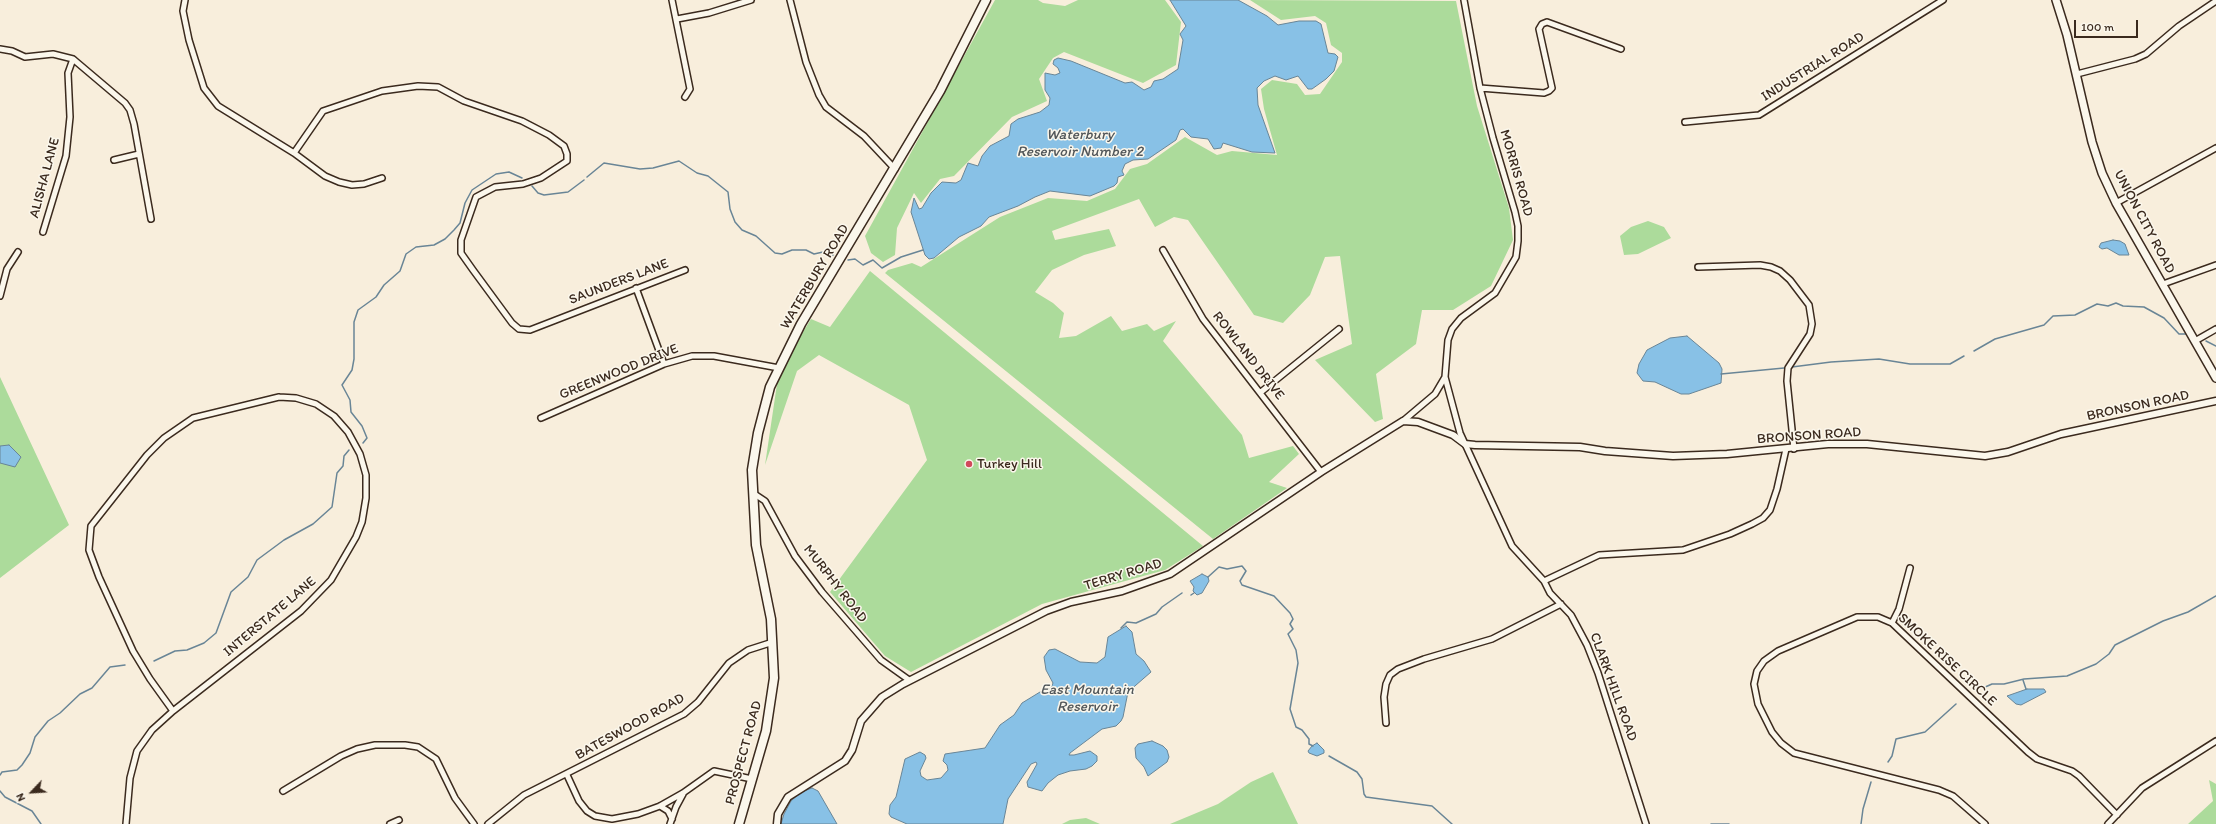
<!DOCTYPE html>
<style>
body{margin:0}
#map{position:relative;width:2216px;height:824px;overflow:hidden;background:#f8eedc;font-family:Itim,sans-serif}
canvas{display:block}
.north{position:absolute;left:12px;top:772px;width:40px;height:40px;-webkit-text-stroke:3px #fbf7ec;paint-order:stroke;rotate:245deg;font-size:11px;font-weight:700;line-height:16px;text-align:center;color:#3b2a1e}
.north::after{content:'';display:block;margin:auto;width:14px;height:18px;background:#3b2a1e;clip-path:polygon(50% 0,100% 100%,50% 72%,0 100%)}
.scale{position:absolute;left:2074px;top:20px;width:64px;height:18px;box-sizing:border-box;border:2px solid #3b2a1e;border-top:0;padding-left:5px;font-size:12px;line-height:14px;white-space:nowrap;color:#3b2a1e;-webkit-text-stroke:3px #fbf7ec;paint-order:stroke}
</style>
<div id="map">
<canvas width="2216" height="824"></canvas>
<div class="north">N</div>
<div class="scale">100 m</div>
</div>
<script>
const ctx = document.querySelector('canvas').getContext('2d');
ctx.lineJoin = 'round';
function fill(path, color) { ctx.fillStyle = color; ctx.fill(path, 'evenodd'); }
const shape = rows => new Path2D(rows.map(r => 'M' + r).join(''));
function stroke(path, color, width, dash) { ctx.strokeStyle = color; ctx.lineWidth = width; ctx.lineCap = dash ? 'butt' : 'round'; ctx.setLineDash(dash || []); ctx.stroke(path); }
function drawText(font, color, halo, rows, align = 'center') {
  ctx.font = font + ' Itim,sans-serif'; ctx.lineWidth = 3; ctx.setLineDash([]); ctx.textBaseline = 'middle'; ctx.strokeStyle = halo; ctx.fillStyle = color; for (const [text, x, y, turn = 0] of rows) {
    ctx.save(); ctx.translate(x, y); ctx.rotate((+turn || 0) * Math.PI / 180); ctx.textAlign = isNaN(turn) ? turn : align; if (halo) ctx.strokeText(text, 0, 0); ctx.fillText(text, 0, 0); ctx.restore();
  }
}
fill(shape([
 [995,0,1038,0,1043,3,1065,6,1078,0,1165,0,1181,22,1176,65,1143,83,1064,52,1053,58,1039,79,1047,101,1012,117,954,176,940,179,921,203,914,193,897,228,895,255,883,262,871,253,865,236],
 [1250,0,1456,1,1477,106,1509,208,1513,240,1491,286,1453,310,1422,310,1416,344,1376,374,1383,419,1375,422,1315,360,1352,344,1340,256,1325,257,1310,295,1283,323,1254,315,1188,220,1174,217,1155,227,1139,199,1052,231,1055,240,1109,229,1116,246,1084,255,1052,270,1035,292,1053,303,1064,313,1059,338,1076,336,1111,316,1122,331,1147,324,1154,331,1176,321,1163,341,1242,435,1249,458,1293,446,1299,454,1269,482,1287,488,1213,539,885,273,888,270,912,263,921,267,1000,217,1048,198,1087,201,1115,189,1130,169,1147,164,1185,137,1217,155,1232,151,1277,155,1264,109,1261,89,1272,80,1297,84,1305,95,1320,94,1342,62,1342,53,1331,45,1326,23,1315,16,1281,20],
 [1648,221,1664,227,1671,238,1638,254,1624,255,1620,236,1631,227],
 [870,271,1203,546,1165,570,1042,604,911,672,885,656,830,592,927,460,909,405,819,355,797,371,765,465,777,384,801,335,811,319,830,327],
 [0,377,69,525,0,578],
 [1273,772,1298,824,1170,824,1218,804,1251,782],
 [2209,780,2216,784,2216,824,2188,824,2213,801],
 [1086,818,1100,824,1062,824,1070,820]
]), '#acdb9b');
const water = shape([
 [1170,0,1238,0,1267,16,1278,25,1299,21,1316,21,1321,24,1328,53,1335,54,1338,57,1334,71,1326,79,1312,89,1308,89,1298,76,1286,80,1275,76,1264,81,1257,88,1258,105,1275,153,1252,152,1223,143,1221,148,1214,149,1208,139,1191,137,1183,129,1180,130,1176,140,1148,159,1133,160,1125,164,1122,171,1124,175,1118,177,1117,183,1114,186,1090,196,1050,191,1035,197,1018,206,989,217,981,226,959,237,934,258,929,259,925,255,911,212,914,198,919,209,922,208,931,193,942,182,956,183,961,180,968,163,978,166,982,156,990,146,1009,136,1011,124,1018,119,1040,112,1049,105,1050,98,1045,90,1045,73,1055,75,1060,73,1058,68,1053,64,1054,60,1058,58,1071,61,1125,83,1132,82,1144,90,1151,87,1154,81,1163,79,1178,69,1183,40,1180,34,1186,26,1170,0],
 [2113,240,2120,241,2125,244,2129,255,2119,255,2107,248,2102,249,2099,247,2101,243,2113,240],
 [1687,336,1719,363,1722,369,1721,383,1689,394,1681,394,1655,382,1643,381,1637,373,1639,364,1647,350,1670,338,1687,336],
 [9,445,21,457,15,467,0,463,0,446,9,445],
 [1202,574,1208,577,1209,581,1202,593,1197,595,1193,591,1194,587,1190,581,1202,574],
 [1126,626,1132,632,1136,654,1144,661,1151,672,1128,692,1123,717,1121,721,1116,726,1102,729,1070,753,1069,755,1074,755,1090,751,1097,756,1097,761,1092,766,1086,769,1070,771,1058,775,1048,783,1042,791,1028,787,1027,782,1037,764,1036,762,1031,764,1008,799,1003,824,907,824,891,817,889,814,890,805,896,797,905,759,920,752,925,755,926,758,920,771,921,776,927,780,941,778,948,770,947,765,943,761,945,754,985,748,1000,725,1014,715,1022,703,1040,692,1051,688,1053,683,1046,670,1044,657,1049,650,1055,649,1080,662,1097,663,1105,657,1108,637,1126,626],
 [2027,689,2044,689,2046,692,2021,705,2016,704,2007,696,2027,689],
 [1152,741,1163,746,1167,750,1169,757,1167,762,1148,776,1144,767,1136,758,1135,748,1138,744,1152,741],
 [1317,743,1324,750,1324,753,1317,756,1309,753,1308,751,1312,746,1317,743],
 [812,788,818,791,837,824,781,824,784,814,791,801,801,792,812,788]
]);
fill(water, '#88c1e6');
stroke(water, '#698596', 1);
stroke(shape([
 [587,177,604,163,640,169,653,168,679,161,697,173,708,176,728,192,730,209,735,222,742,230,756,236,775,253,782,254,792,250,806,250,814,254,823,252,833,255],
 [532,186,538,193,544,195,568,192,584,180],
 [848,260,855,259,863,265,873,260,882,268,901,257,923,250],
 [2206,341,2216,346],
 [1974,351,1995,339,2044,325,2053,316,2075,315,2097,304,2108,306,2116,303,2123,306,2144,307,2164,318,2179,334,2187,334],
 [1792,367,1831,362,1879,359,1910,364,1950,364,1964,356],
 [1721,374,1784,368],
 [363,443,367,438,362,426,351,412,350,400,342,385,352,370,354,359,354,322,358,310,376,297,384,285,400,271,406,254,416,247,434,245,445,239,454,230,460,223,465,203,472,190,496,174,509,172,522,178],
 [1208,577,1219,567,1227,569,1242,566,1246,571,1240,581,1242,585,1274,596,1290,613,1293,619,1290,624,1293,629,1288,634,1296,650,1298,663,1290,709,1296,727,1302,730,1309,739,1309,744,1313,746],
 [1191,595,1194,593],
 [1121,628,1127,622,1136,623,1156,614,1162,607,1182,593],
 [154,661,175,651,187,650,204,643,216,633,231,592,248,577,257,560,284,540,313,524,332,507,337,473,343,466,344,456,349,450],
 [2023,680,2026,689],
 [1983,688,1992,684,2004,684,2024,679,2067,676,2096,664,2109,654,2115,645,2163,621,2188,612,2216,596],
 [1329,756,1357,772,1362,779,1364,794,1366,797,1432,806,1452,824],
 [1888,762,1892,756,1896,739,1925,732,1956,704],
 [0,775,2,772,17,770,22,765,30,753,35,737,48,721,60,713,80,694,92,688,110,667,125,665],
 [0,791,5,797,32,811,41,824],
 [1711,824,1729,824],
 [1861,824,1863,809,1871,782]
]), '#698596', 1.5);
const minor = shape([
 [185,0,183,11,189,40,204,88,218,106,294,153,325,176,339,182,352,185,364,184,382,178],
 [672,0,690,89,685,97],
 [790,0,806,62,819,95,826,107,864,136,895,169],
 [1464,0,1480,88,1493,138,1515,212,1518,226,1518,241,1516,257,1495,293,1461,318,1452,329,1448,340,1445,377,1460,433,1512,546,1544,581,1550,593,1571,615,1587,645,1598,673,1646,824],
 [677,19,709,13,751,0],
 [0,49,12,51,25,57,53,54,73,59,125,103,130,110,134,124,151,219],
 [2077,74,2135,59,2146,54,2179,26,2216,1],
 [1480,88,1544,93,1549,91,1552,88,1539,29,1542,24,1547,22,1621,49],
 [1685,122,1759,115,1943,0],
 [294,153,323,111,382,91,418,86,438,87,464,101,522,121,549,135,564,146,567,154,567,161,541,178,523,184,495,187,476,197,461,240,461,253,473,270,512,323,519,329,530,330,685,270],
 [114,160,139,154],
 [2116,203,2216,148],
 [43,232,66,156,70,117,68,73,73,59],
 [1163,250,1203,319,1321,472],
 [1698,267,1760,265,1771,267,1780,271,1790,280,1809,305,1812,324,1810,334,1788,368,1787,381,1794,449],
 [2163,284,2216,265],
 [636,288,664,364],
 [0,296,7,269,18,252],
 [2195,341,2216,329],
 [1261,392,1339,329],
 [279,397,296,398,316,404,334,416,348,432,360,454,366,475,366,498,362,522,356,537,331,580,301,611,173,711,150,679,133,651,99,577,89,550,91,526,147,455,164,438,193,418,279,397],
 [541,418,664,364,692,356,714,356,779,368],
 [1403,421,1435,394,1445,377],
 [753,493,765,501,795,556,822,592,881,660,909,680],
 [1544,581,1599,555,1683,550,1730,534,1752,524,1763,518,1770,510,1777,489,1786,449],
 [1892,623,1899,609,1910,568],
 [1386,723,1384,697,1386,684,1390,675,1398,669,1424,659,1492,639,1561,604],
 [567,775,579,801,587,811,595,816,612,819,638,814,660,806,683,793,714,771,752,779],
 [283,791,341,756,357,749,375,745,405,745,418,747,436,759,455,798,474,824],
 [660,806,668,811,672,819],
 [126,824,130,778,137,751,152,730,173,711],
 [390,824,399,820],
 [488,824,524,795,684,714,698,702,729,663,748,650,773,642],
 [670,824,676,807,683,794],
 [1985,824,1953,796,1939,790,1794,753,1781,743,1772,732,1758,704,1754,684,1757,671,1764,661,1778,651,1857,617,1878,617,1892,623,2028,752,2037,759,2072,771,2079,776,2117,815],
 [2108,824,2142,788,2216,741]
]);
const tertiary = shape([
 [777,824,778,814,788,797,845,761,852,750,861,721,882,697,903,684,1046,611,1071,602,1122,591,1170,574,1321,472,1403,421,1418,422,1453,435,1465,444,1475,445,1580,447,1605,451,1673,456,1727,454,1828,444,1867,444,1985,456,2008,452,2061,434,2216,401]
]);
const secondary = shape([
 [2056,0,2067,35,2092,142,2102,173,2116,203,2216,378]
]);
const primary = shape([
 [739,824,766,731,774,678,771,619,756,545,752,470,758,433,770,387,801,324,940,91,986,0]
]);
stroke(minor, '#3b2a1e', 8);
stroke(tertiary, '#3b2a1e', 9);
stroke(secondary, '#3b2a1e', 10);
stroke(primary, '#3b2a1e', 11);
stroke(minor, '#fbf7ec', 5);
stroke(tertiary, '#fbf7ec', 6);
stroke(secondary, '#fbf7ec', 7);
stroke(primary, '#fbf7ec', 8);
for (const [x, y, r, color] of [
 [969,464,4,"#d1495b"]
]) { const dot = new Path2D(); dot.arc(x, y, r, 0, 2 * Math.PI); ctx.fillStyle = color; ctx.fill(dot); stroke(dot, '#fbf7ec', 1.5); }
drawText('14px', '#3b2a1e', '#fbf7ec', [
 ["INDUSTRIAL ROAD",1813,67,-32],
 ["MORRIS ROAD",1516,173,74],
 ["ALISHA LANE",45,178,-75],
 ["UNION CITY ROAD",2144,222,62],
 ["WATERBURY ROAD",815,277,-59],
 ["SAUNDERS LANE",619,282,-21],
 ["ROWLAND DRIVE",1248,356,52],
 ["GREENWOOD DRIVE",619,372,-22],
 ["BRONSON ROAD",2138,406,-12],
 ["BRONSON ROAD",1809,436,-4],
 ["TERRY ROAD",1123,575,-17],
 ["MURPHY ROAD",835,584,52],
 ["INTERSTATE LANE",270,617,-40],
 ["SMOKE RISE CIRCLE",1947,660,43],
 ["CLARK HILL ROAD",1613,687,70],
 ["BATESWOOD ROAD",630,727,-29],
 ["PROSPECT ROAD",744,753,-75]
]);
drawText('14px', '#3b2a1e', '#fbf7ec', [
 ["Turkey Hill",977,464]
], 'left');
drawText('italic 15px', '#52575a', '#fbf7ec', [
 ["Waterbury",1080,135],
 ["Reservoir Number 2",1080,152],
 ["East Mountain",1087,690],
 ["Reservoir",1087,707]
]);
</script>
